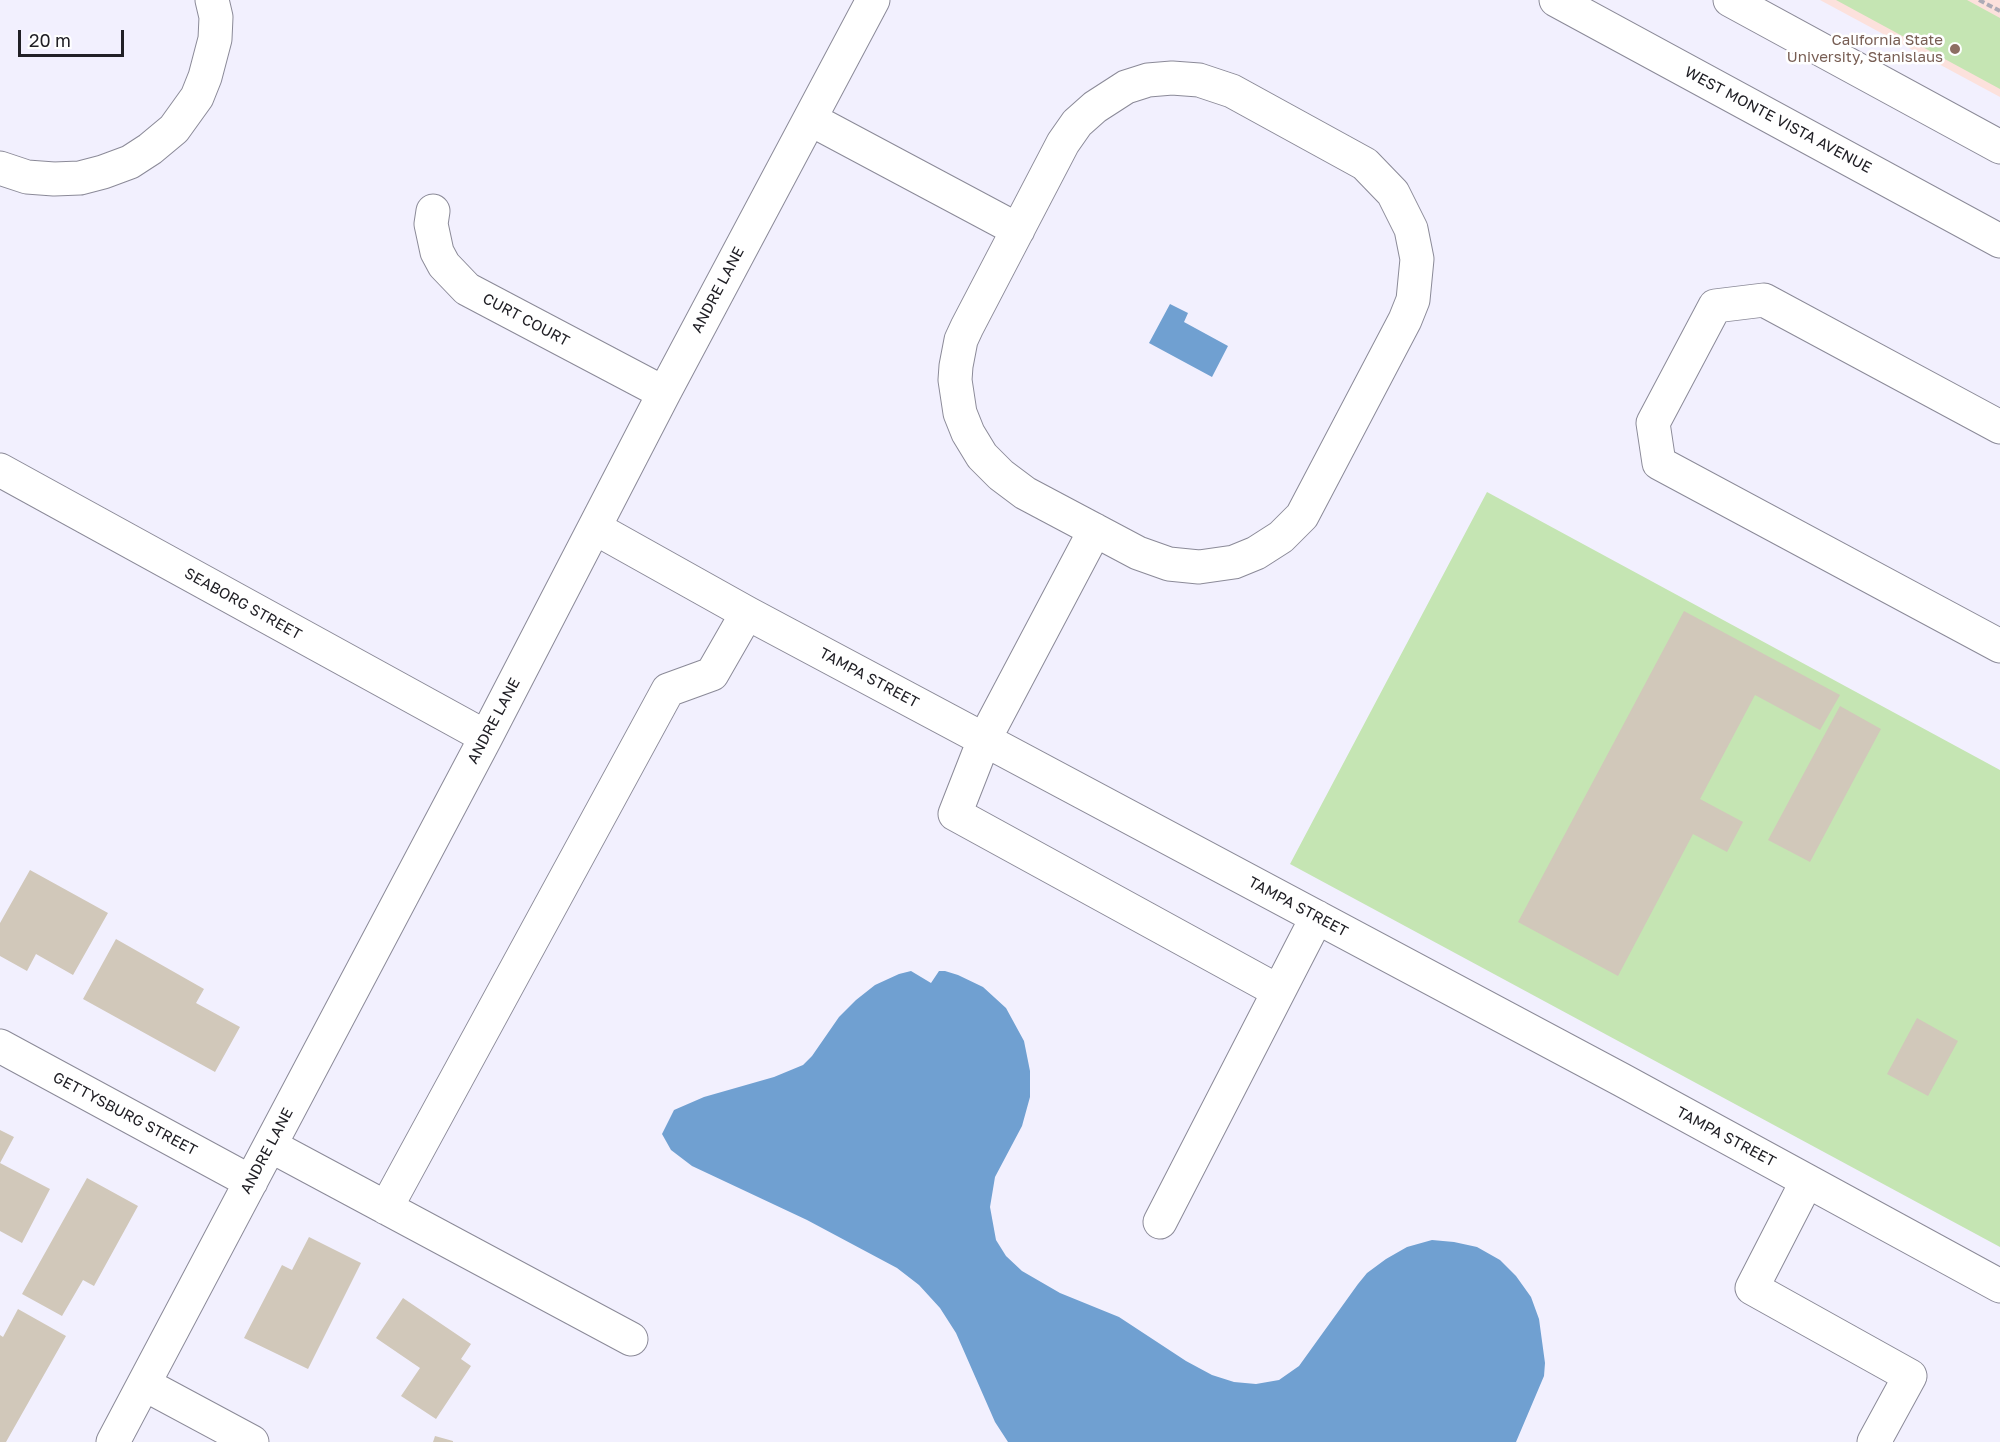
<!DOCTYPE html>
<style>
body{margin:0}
#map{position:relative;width:2000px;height:1442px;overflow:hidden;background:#f2f0fe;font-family:"Golos Text",sans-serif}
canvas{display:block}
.scale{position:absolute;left:18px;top:30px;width:106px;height:27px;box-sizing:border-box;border:3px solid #212026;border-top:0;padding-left:8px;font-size:18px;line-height:21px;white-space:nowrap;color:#212026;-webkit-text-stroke:4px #fff;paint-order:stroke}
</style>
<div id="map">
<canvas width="2000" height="1442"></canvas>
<div class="scale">20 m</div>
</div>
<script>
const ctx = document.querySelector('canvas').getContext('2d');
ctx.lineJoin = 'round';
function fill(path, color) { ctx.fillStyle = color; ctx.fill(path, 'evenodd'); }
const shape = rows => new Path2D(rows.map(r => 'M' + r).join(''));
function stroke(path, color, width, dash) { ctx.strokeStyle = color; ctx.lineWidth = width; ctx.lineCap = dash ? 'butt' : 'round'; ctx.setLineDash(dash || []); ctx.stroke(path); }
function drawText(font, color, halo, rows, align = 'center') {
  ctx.font = font + ' "Golos Text",sans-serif'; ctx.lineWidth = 5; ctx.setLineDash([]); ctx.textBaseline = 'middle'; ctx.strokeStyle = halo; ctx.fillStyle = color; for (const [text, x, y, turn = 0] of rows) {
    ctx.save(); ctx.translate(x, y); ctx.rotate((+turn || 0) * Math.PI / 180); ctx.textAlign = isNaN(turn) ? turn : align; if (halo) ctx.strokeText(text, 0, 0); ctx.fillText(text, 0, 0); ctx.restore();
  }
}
fill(shape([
 [1820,0,2000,0,2000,97]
]), '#fce1dc');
fill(shape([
 [1836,0,1967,0,2000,18,2000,89],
 [1487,492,2000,770,2000,1247,1290,864]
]), '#c5e5b3');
fill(shape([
 [1170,304,1188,313,1184,322,1228,346,1212,377,1149,343],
 [911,971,931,983,939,971,945,971,958,975,983,987,1006,1008,1024,1041,1030,1071,1030,1097,1022,1126,995,1177,990,1207,996,1240,1006,1256,1022,1271,1060,1293,1119,1317,1186,1361,1212,1375,1234,1382,1256,1384,1279,1380,1299,1366,1358,1284,1367,1273,1386,1259,1407,1247,1432,1240,1454,1242,1477,1247,1500,1260,1516,1276,1531,1297,1539,1319,1545,1363,1544,1376,1516,1442,1008,1442,995,1422,956,1333,940,1308,919,1285,897,1268,807,1220,692,1166,671,1150,662,1134,674,1110,704,1097,774,1077,803,1065,812,1056,839,1017,856,1000,875,985,899,974]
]), '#70a0d1');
fill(shape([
 [1684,611,1840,695,1820,730,1755,695,1700,799,1743,822,1727,852,1693,834,1618,976,1518,922],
 [1840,706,1881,729,1810,862,1768,840],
 [30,870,108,913,73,975,36,954,27,971,0,956,0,923],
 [116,939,204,989,196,1003,240,1027,215,1072,83,999],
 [1917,1018,1958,1041,1928,1096,1887,1074],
 [0,1130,14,1137,0,1163],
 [0,1163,50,1189,22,1243,0,1231],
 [87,1178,138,1206,94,1286,83,1280,62,1316,22,1294],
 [309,1237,361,1263,308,1369,244,1338,282,1265,292,1270],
 [403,1298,471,1344,461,1359,471,1366,436,1419,401,1396,420,1368,376,1338],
 [18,1309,66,1336,6,1442,0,1442,0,1335,3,1337],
 [435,1436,453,1441,453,1442,433,1442]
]), '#d1c8ba');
const minor = shape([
 [1172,78,1199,80,1232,91,1365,164,1393,193,1411,229,1417,259,1413,300,1405,320,1302,516,1281,537,1256,553,1234,562,1199,567,1169,564,1138,553,1025,493,1001,475,982,456,968,433,960,413,955,380,956,366,961,340,967,327,1063,143,1077,123,1095,107,1126,87,1148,80,1172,78],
 [810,119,1018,230],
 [0,168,27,177,54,179,80,178,103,172,130,162,150,149,174,129,197,97,205,77,215,39,216,17,212,0],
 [433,211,431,224,437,252,444,265,467,289,664,393],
 [2000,427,1764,300,1715,306,1653,423,1659,463,2000,646],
 [0,470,486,737],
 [595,528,747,613,1622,1080,2000,1286],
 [1095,530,984,740,955,814,1278,991],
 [0,1046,251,1182],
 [271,1146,631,1339],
 [1807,1181,1752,1288,1910,1376,1874,1442],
 [386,1208,668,690,712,674,747,613],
 [1160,1222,1317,917],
 [144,1384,252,1442],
 [113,1442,486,737,664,393,873,0]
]);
const major = shape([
 [1556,0,2000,241],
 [1730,0,2000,147]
]);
stroke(minor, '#8b8a98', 35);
stroke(major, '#8b8a98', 35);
stroke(shape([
 [1979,0,2000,11]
]), '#adabb6', 4, [6, 3]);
stroke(minor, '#fff', 33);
stroke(major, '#fff', 33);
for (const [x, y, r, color] of [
 [1955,49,6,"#8d6e63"]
]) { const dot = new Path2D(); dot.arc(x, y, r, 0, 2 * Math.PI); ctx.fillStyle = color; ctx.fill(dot); stroke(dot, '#fff', 2); }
drawText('15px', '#785e54', '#fff', [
 ["California State",1943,40],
 ["University, Stanislaus",1943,57]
], 'right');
drawText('15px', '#212026', '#fff', [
 ["WEST MONTE VISTA AVENUE",1778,120,28],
 ["ANDRE LANE",718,290,-62],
 ["CURT COURT",526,320,28],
 ["SEABORG STREET",243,604,29],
 ["TAMPA STREET",869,678,28],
 ["ANDRE LANE",494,721,-62],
 ["TAMPA STREET",1298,907,28],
 ["GETTYSBURG STREET",125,1114,28],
 ["TAMPA STREET",1726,1137,28],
 ["ANDRE LANE",267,1151,-62]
]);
</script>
